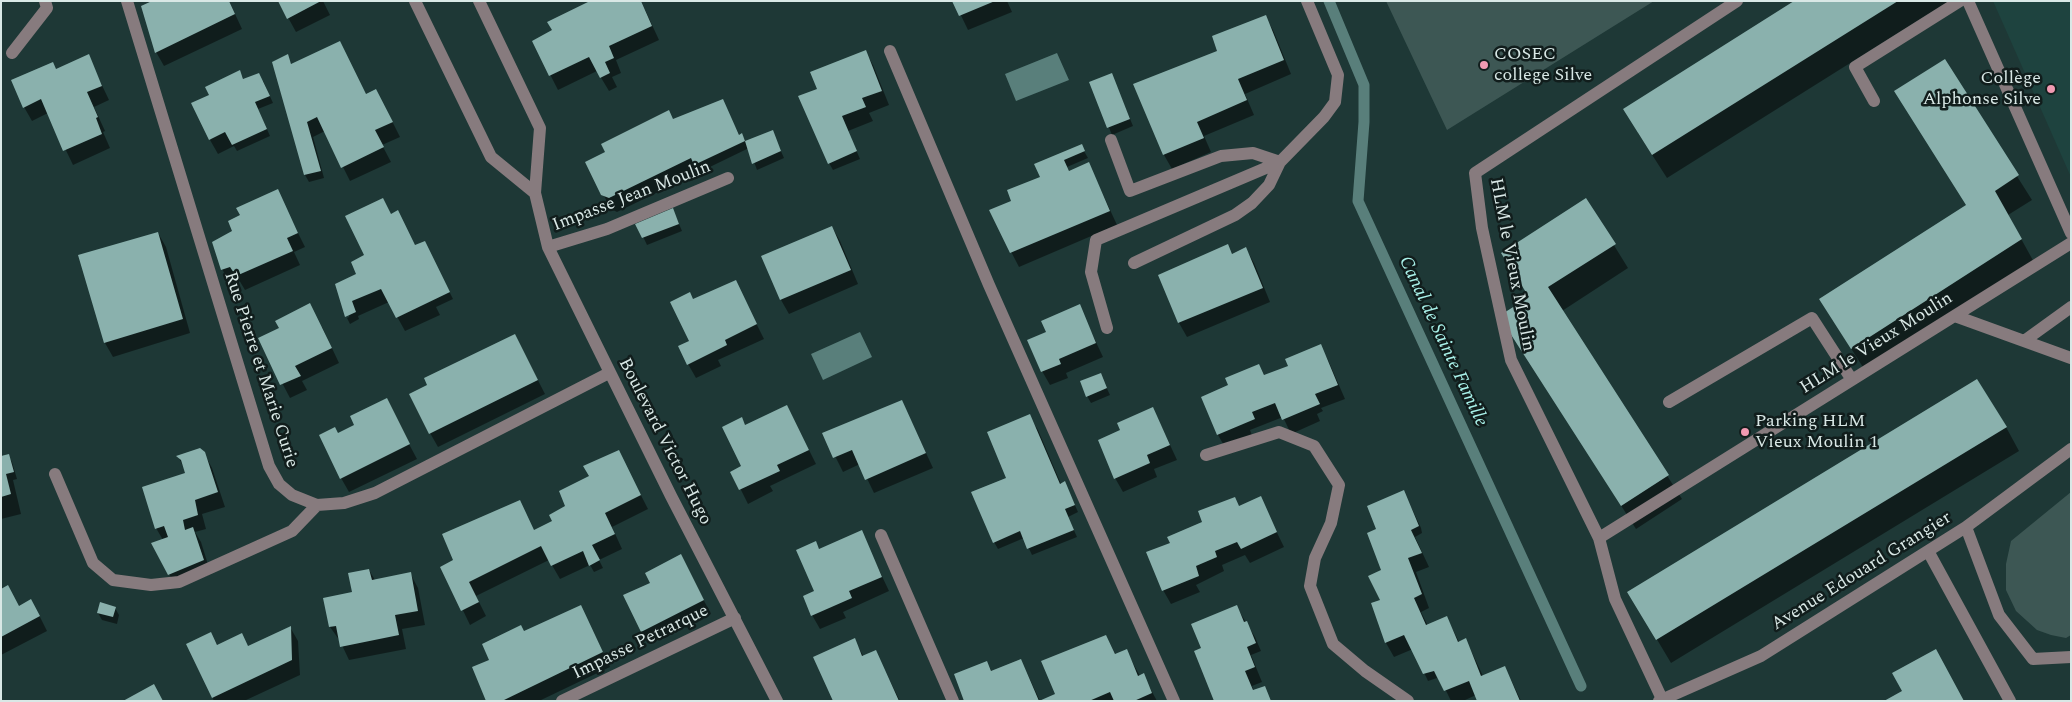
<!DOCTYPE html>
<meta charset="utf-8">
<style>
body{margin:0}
#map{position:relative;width:2072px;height:702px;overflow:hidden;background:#1e3836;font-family:Spectral,serif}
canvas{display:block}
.frame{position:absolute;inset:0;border:2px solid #d9e8e6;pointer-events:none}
</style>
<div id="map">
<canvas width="2072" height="702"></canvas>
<div class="frame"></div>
</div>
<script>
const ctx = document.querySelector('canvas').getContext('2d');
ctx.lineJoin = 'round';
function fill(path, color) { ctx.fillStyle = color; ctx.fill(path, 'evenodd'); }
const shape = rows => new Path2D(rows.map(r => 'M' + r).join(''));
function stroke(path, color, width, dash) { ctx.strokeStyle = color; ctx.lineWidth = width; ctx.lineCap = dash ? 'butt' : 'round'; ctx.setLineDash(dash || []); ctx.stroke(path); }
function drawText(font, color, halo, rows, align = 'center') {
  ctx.font = font + ' Spectral,serif'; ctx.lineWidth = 5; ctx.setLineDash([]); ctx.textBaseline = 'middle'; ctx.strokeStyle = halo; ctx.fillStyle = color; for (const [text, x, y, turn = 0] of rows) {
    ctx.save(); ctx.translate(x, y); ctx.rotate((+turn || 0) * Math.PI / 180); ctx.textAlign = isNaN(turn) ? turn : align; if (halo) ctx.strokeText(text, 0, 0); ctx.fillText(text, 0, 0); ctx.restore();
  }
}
fill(shape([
 [1993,1,2071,1,2071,177]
]), '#1e433f');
fill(shape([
 [1386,1,1654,1,1447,130],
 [2071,492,2071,635,2066,638,2051,635,2037,630,2016,611,2006,590,2006,564,2011,541]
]), '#3d5754');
fill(shape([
 [1057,53,1069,80,1016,101,1005,74],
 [860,332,872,357,823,380,811,354]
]), '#597f7b');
fill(shape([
 [229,1,242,29,164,66,156,52],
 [279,1,323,1,330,15,296,32],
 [592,1,641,1,659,40,616,60,621,73,612,77,617,87,609,91,597,71,558,90,533,41,554,31],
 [954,1,1007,1,1012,12,968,30],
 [1797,1,1949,1,1667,178,1638,133],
 [1265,16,1273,30,1291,74,1245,94,1254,115,1204,136,1211,152,1172,169,1164,155,1134,85,1217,53],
 [865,51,873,65,889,105,869,113,873,121,848,131,860,159,833,170,829,163,818,89],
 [88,56,109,100,94,107,105,131,103,132,110,148,73,165,48,113,32,121,24,107,56,70],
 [287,56,292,65,384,105,400,137,382,145,391,162,350,181,325,131,313,137,324,178,309,182,305,175,292,130],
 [1944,61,2032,200,2008,215,2035,264,1866,372,1835,323,1967,206],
 [240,72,244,80,263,81,273,103,258,109,270,136,237,151,234,146,218,154,210,140],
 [1112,75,1133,126,1112,135,1091,83],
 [722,101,740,136,742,135,746,142,772,131,784,158,757,170,749,148,617,212,611,209,603,194,674,121],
 [1081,146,1088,158,1067,167,1070,172,1089,164,1117,225,1019,267,990,211,1013,201],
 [277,191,305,247,294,252,300,265,245,290,239,280,230,283,222,269,234,231,242,216],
 [1586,200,1628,268,1562,311,1682,499,1636,529,1501,317,1530,298],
 [391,215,415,247,428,249,453,299,436,307,440,315,405,331,389,302,358,316,359,319,350,324,347,318,349,317,358,274,366,256],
 [676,217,682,231,647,245,637,224],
 [832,227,840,241,858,284,789,314,781,300],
 [158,233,166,247,190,333,113,357,105,343],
 [1227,246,1233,255,1246,249,1254,263,1270,302,1187,337,1179,323,1159,275],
 [735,281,764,339,718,360,721,366,696,378,688,364,694,301],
 [1079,306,1103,357,1066,373,1068,378,1050,385,1042,371,1048,333],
 [322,327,339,363,302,381,307,390,290,398,259,339],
 [1320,346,1328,360,1345,399,1321,408,1323,411,1317,414,1320,421,1291,434,1283,417,1250,430,1253,438,1226,449,1218,435,1203,397,1229,386,1259,365,1265,376,1289,366],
 [526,357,545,394,438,447,430,433],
 [1100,374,1110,395,1091,403,1087,396],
 [902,401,933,468,874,493,860,464,843,472,824,434],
 [787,406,816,464,770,486,773,491,748,504,732,472,743,467,746,426],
 [1153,408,1177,460,1154,469,1157,477,1123,492,1115,478,1122,431],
 [394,416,417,459,349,492,341,478,338,434],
 [1029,416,1038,430,1061,484,1065,483,1078,512,1068,517,1077,537,1032,555,1024,538,998,549,994,542,1007,479],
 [2006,427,2019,451,1671,663,1643,616],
 [1,452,3,457,8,455,12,462,17,479,13,480,21,514,1,519],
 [204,453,212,468,225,507,202,514,206,529,195,532,201,542,211,574,177,588,169,574,163,540,156,528,187,474,178,456],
 [627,468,648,509,612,527,622,549,599,560,603,568,594,572,590,565,560,579,549,560,476,596,486,616,470,625,442,567,534,532,554,522],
 [1404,492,1421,528,1422,533,1415,537,1429,567,1416,572,1429,608,1421,612,1428,626,1447,618,1459,642,1466,640,1483,676,1505,667,1521,701,1478,701,1476,695,1463,701,1451,701,1437,672,1435,673,1437,678,1428,681,1413,649,1394,657,1386,643,1372,604,1381,600,1383,571,1378,529],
 [1260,498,1284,547,1250,563,1245,555,1222,565,1224,571,1196,585,1200,592,1171,604,1163,590,1172,544],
 [861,532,889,591,843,612,846,618,820,629,812,615,816,592,815,543,820,550],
 [369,570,375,580,410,573,418,588,425,625,402,629,406,649,349,660,340,641,330,627,325,599,353,593],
 [693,580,711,614,664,638,660,631,646,638,642,631],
 [1,590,19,608,39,615,47,631,1,655],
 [1236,606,1255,637,1261,651,1251,655,1262,682,1252,686,1254,691,1216,701,1203,649],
 [115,608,119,615,117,624,102,620,98,613],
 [290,627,298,641,300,675,244,701,214,701,188,644,211,634,218,646,248,647],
 [593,631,610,667,539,701,487,701,491,660,523,633],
 [1106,636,1116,655,1130,658,1140,676,1143,675,1157,701,1042,701,1056,695],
 [854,640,864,657,875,651,900,701,834,701],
 [1021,660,1040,701,966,701,987,662,992,672]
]), '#0007');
stroke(shape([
 [1329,1,1364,85,1364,122,1358,201,1581,686]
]), '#597f7b', 11);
fill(shape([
 [152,1,229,1,235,14,155,53,141,6],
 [278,1,321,1,287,19],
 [590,1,641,1,652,26,609,46,614,58,605,62,610,73,600,78,589,57,549,76,532,41,552,30,547,22],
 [952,1,995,1,959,16],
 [1794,1,1898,1,1652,155,1623,109],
 [1266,15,1284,60,1238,79,1247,100,1197,122,1204,138,1163,155,1133,84,1217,51,1212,36],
 [340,41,366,94,376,89,393,122,375,130,384,147,341,168,317,117,307,122,321,171,304,175,272,62,288,54,291,64],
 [866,50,882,91,862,98,866,107,842,116,857,151,828,164,798,96,817,89,810,72],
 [89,54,102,86,87,92,98,117,96,118,102,134,63,151,41,99,23,108,11,80,53,62,56,69],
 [1945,59,2019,175,1995,191,2022,239,1851,349,1819,299,1966,205,1894,91],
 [240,70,243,79,259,73,270,96,255,102,267,129,232,145,225,132,209,140,191,103,209,95,205,87],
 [1112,73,1130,119,1107,128,1089,82],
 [723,99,739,135,742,133,745,141,773,130,781,151,752,164,745,141,694,165,691,158,609,198,601,195,585,162,605,152,601,144,669,110,673,119],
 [1082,144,1085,151,1064,160,1069,171,1089,162,1110,211,1010,253,989,210,1011,201,1007,190,1040,177,1034,164],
 [278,189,298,233,287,238,293,251,236,276,230,267,221,270,212,242,232,231,228,221,240,215,236,208],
 [383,198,391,214,398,210,415,245,425,241,450,292,396,318,381,289,352,301,356,312,345,317,335,284,356,274,351,262,364,255,345,216],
 [1586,198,1616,244,1548,287,1669,475,1621,506,1499,316,1529,297,1501,253],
 [673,208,679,224,642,238,635,224],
 [832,226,851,270,780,300,761,256],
 [158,232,183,319,104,343,78,255],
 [1228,244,1232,254,1246,247,1263,288,1178,323,1158,275],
 [736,280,757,324,725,340,727,345,687,365,678,346,689,341,670,302,690,292,693,299],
 [310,303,332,348,295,366,301,376,280,385,258,338,279,328,275,321],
 [1080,304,1096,343,1059,359,1061,364,1041,372,1027,340,1046,332,1041,321],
 [515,334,538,380,429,434,409,394,427,385,424,378],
 [1321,344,1338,385,1315,394,1320,404,1282,420,1275,403,1252,412,1255,419,1217,435,1201,397,1228,385,1225,378,1259,364,1264,375,1288,366,1285,359],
 [1101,373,1107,388,1086,397,1080,381],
 [1977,379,2007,427,1656,640,1627,592],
 [387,398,410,444,340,479,319,435,335,427,338,433,354,425,350,416],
 [902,400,926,453,865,480,852,450,833,458,822,433],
 [787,405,809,450,777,465,780,471,739,490,730,472,741,466,722,427,742,417,745,425],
 [1153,407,1170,445,1147,455,1150,463,1114,479,1098,440,1120,430,1117,423],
 [1030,414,1060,484,1065,481,1075,505,1065,509,1074,530,1027,549,1020,531,993,543,971,492,1006,478,987,432],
 [200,448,205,452,218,492,195,500,198,515,183,520,185,530,193,527,204,560,168,575,151,543,168,537,164,526,155,529,142,487,185,473,181,460,176,456],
 [619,450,641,495,605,513,615,534,592,545,600,560,589,566,583,551,551,566,541,546,469,582,479,602,461,611,440,567,453,560,442,534,520,500,534,530,552,521,549,515,565,506,559,491,589,476,583,466],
 [9,454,14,472,6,474,11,494,1,497,1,456],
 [1404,490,1419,526,1411,530,1422,553,1408,558,1422,594,1414,598,1426,625,1447,616,1458,642,1466,638,1481,676,1505,666,1520,701,1477,701,1469,681,1444,691,1434,671,1423,674,1404,635,1385,643,1371,603,1380,600,1368,576,1381,570,1367,533,1376,529,1367,506],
 [1261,496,1277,532,1241,549,1237,542,1215,551,1217,557,1196,566,1199,576,1162,591,1146,552,1170,543,1167,537,1202,522,1198,511,1235,497,1239,506],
 [862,530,882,577,849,591,852,598,811,616,803,596,814,591,796,550,816,541,819,549],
 [681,554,704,600,641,632,623,595,650,583,645,573],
 [369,569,372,580,411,572,418,611,395,615,399,635,340,647,336,626,329,627,323,598,352,592,348,573],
 [8,585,19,606,31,599,40,616,1,637,1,589],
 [100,602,116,607,113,617,97,613],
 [581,605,603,652,502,701,486,701,472,667,489,660,482,644,521,625,524,631],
 [1237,605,1244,622,1247,621,1256,643,1247,647,1255,667,1245,671,1253,690,1265,686,1271,701,1214,701,1194,651,1201,648,1191,624],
 [291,626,292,660,212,698,186,644,211,632,217,645,242,633,248,646],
 [1106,635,1115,654,1127,649,1138,676,1144,673,1152,693,1134,701,1114,701,1110,692,1089,701,1039,701,1055,694,1041,661],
 [855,638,862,656,876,650,899,701,833,701,813,657],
 [1936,649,1964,701,1884,701,1902,691,1892,673],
 [1021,659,1039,701,964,701,954,674,987,661,991,671],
 [154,684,163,701,123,701]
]), '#8ab1ad');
stroke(shape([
 [127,1,269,466,279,484,292,495,317,505,344,503,375,493,609,373],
 [415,1,491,157,535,193],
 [479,1,540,128,535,193,548,247,671,496,777,701],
 [1968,1,2071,233],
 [890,51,989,285,1174,701],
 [12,53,47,8,45,1],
 [1874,101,1855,67,1960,1],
 [1111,140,1130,191,1221,156,1253,153,1280,162],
 [548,247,607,229,728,178],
 [1134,263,1235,215,1252,203,1269,185,1280,162,1324,117,1335,102,1338,75,1307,1],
 [1955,316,2071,358],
 [1107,328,1091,272,1096,240,1280,162],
 [2024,341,2071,307],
 [1669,402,1812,318,1852,380],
 [1206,455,1279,432,1314,446,1339,485,1331,523,1315,558,1310,586,1333,644,1365,671,1408,701],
 [55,474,93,563,113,580,151,585,179,582,292,531,317,505],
 [1966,527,1999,615,2033,659,2071,657],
 [881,535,953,701],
 [1599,538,2071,243],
 [1928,551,2010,701],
 [1662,699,1615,599,1599,538,1511,360,1482,228,1475,173,1737,1],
 [562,701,735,618],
 [1659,701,1761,656,1966,527,2071,449]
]), '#877b7e', 12);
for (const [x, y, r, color] of [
 [1484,65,5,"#f19ab2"],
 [2051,89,5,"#f19ab2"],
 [1745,432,5,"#f19ab2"]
]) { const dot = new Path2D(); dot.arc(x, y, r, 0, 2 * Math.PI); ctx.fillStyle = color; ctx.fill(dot); stroke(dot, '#111d1c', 2); }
drawText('18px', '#d9e8e6', '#111d1c', [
 ["COSEC",1494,55],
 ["college Silve",1494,76],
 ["Collège",2041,79,"right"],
 ["Alphonse Silve",2041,100,"right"],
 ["Parking HLM",1755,422],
 ["Vieux Moulin 1",1755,443]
], 'left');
drawText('18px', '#d9e8e6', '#111d1c', [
 ["Impasse Jean Moulin",632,197,-21],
 ["HLM le Vieux Moulin",1511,265,79],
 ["HLM le Vieux Moulin",1877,344,-32],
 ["Rue Pierre et Marie Curie",260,370,72],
 ["Boulevard Victor Hugo",664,442,63],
 ["Avenue Edouard Grangier",1862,572,-32],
 ["Impasse Petrarque",641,643,-26]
]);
drawText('italic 19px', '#a9f2ea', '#111d1c', [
 ["Canal de Sainte Famille",1442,342,65]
]);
</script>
